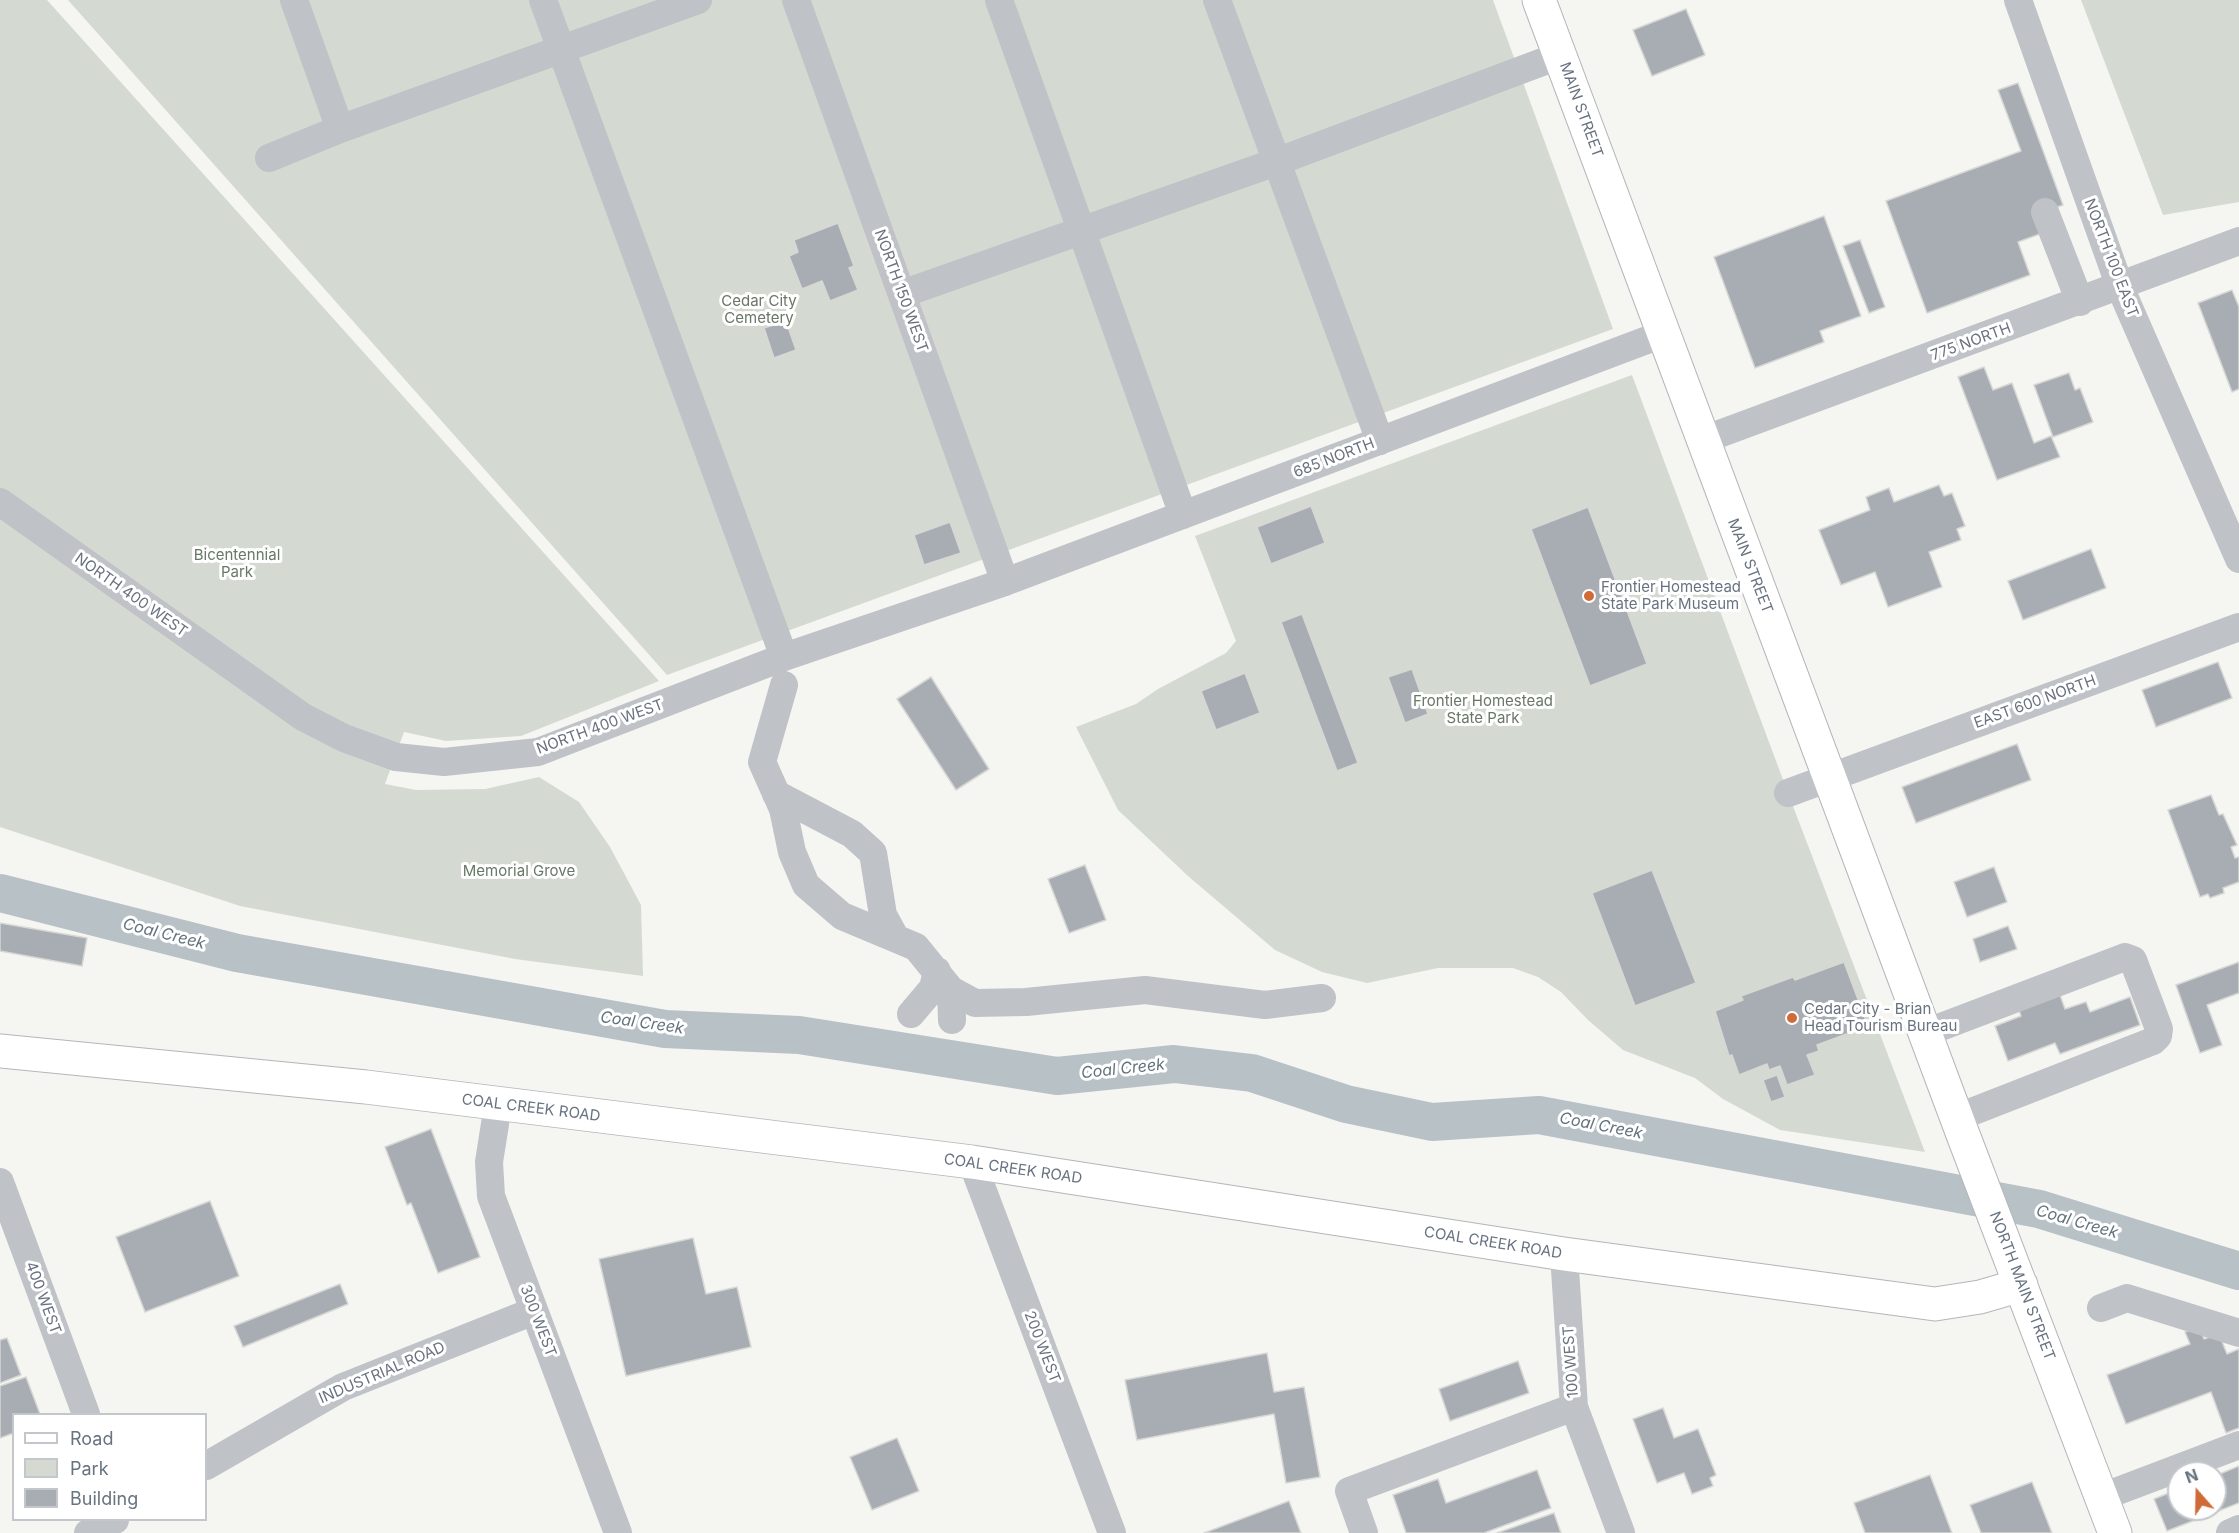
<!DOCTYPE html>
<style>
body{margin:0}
#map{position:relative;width:2239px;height:1533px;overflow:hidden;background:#f5f5f2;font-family:Inter,sans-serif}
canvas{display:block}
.legend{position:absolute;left:12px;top:1413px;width:195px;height:108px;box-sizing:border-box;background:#fff;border:2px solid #c3c7cc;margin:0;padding:8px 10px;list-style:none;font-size:18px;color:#687380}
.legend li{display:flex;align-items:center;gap:12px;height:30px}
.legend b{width:30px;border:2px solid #c3c7cc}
.north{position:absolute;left:2167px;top:1461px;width:60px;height:60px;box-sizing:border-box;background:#fff;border:2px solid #c3c7cc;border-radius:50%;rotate:340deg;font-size:16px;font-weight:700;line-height:24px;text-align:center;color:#687380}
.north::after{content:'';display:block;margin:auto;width:21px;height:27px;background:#d06b38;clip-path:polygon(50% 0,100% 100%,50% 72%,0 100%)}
</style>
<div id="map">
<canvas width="2239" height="1533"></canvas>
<ul class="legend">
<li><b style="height:8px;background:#fff"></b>Road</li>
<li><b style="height:16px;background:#d4dad2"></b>Park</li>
<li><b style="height:16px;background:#a7adb2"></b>Building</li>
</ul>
<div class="north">N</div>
</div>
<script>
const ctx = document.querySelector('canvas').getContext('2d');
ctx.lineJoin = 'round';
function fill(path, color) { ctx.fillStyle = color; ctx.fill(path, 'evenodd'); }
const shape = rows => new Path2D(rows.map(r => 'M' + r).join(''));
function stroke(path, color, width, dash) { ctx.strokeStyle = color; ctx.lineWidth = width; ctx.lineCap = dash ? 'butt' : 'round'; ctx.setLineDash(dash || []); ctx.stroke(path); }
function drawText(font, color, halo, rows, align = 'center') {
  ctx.font = font + ' Inter,sans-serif'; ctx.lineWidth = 6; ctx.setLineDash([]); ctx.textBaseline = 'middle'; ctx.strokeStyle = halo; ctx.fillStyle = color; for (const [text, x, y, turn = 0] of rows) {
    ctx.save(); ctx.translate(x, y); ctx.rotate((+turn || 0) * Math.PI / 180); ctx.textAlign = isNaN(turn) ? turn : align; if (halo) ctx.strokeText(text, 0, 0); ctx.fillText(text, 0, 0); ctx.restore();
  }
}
fill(shape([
 [0,0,47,0,659,681,521,736,446,741,404,732,385,784,416,790,485,789,539,777,579,802,610,847,641,905,643,976,515,959,240,906,0,827],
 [68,0,1493,0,1613,329,667,675],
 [2081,0,2239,0,2239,202,2163,215],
 [1632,375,1788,793,1925,1152,1780,1130,1723,1099,1695,1078,1623,1050,1588,1020,1561,992,1538,977,1513,968,1438,968,1367,983,1322,972,1275,950,1188,876,1118,810,1076,727,1136,704,1158,689,1226,653,1236,641,1195,536]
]), '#d4dad2');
stroke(shape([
 [0,893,237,953,665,1029,799,1035,1057,1076,1174,1064,1252,1073,1346,1104,1432,1122,1539,1115,2039,1209,2239,1271]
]), '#b8c1c6', 38);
const building = shape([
 [1686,9,1705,55,1652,76,1633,30,1686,9],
 [2018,83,2063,205,2033,216,2040,234,2018,242,2030,275,1927,313,1886,201,2021,151,1998,90,2018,83],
 [1824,216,1861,316,1820,331,1824,342,1755,368,1714,257,1824,216],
 [838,223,854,266,849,268,858,290,830,301,822,281,802,289,789,256,798,252,794,240,838,223],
 [1860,240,1885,307,1869,313,1843,246,1860,240],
 [2232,290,2239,307,2239,389,2232,392,2198,303,2232,290],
 [786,321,796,350,774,358,764,328,786,321],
 [1984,367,1993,390,2012,383,2034,443,2051,436,2060,457,1997,480,1958,377,1984,367],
 [2069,373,2075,390,2080,388,2093,422,2053,437,2034,385,2069,373],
 [1939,485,1944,496,1952,493,1965,526,1957,529,1961,540,1929,552,1942,587,1888,607,1875,572,1841,585,1819,530,1870,510,1866,497,1889,488,1894,502,1939,485],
 [1311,506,1325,543,1271,564,1257,527,1311,506],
 [1588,507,1647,664,1590,686,1531,529,1588,507],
 [950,522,961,553,924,565,914,535,950,522],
 [2091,549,2106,588,2023,620,2008,581,2091,549],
 [1302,614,1358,763,1337,771,1281,622,1302,614],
 [2218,662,2232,698,2156,727,2142,690,2218,662],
 [1412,669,1428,714,1405,723,1388,677,1412,669],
 [1245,673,1260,713,1216,730,1201,691,1245,673],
 [931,677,989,769,956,790,897,699,931,677],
 [2017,744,2031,780,1916,823,1902,787,2017,744],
 [2211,795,2219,815,2223,814,2237,845,2231,847,2235,858,2239,857,2239,882,2223,888,2224,893,2210,898,2208,894,2200,897,2168,810,2211,795],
 [1085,865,1106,920,1069,933,1048,879,1085,865],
 [1994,867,2007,902,1967,917,1954,882,1994,867],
 [1652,870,1696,983,1635,1006,1592,893,1652,870],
 [0,923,87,938,82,966,0,951,0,923],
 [2008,926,2017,949,1980,962,1973,939,2008,926],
 [1844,962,1868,1026,1817,1045,1819,1051,1807,1055,1815,1075,1787,1085,1780,1066,1769,1070,1767,1064,1739,1075,1732,1055,1729,1056,1715,1011,1743,1000,1741,996,1793,977,1795,980,1844,962],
 [2239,962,2239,993,2207,1005,2222,1045,2200,1053,2176,985,2239,962],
 [2060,995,2065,1009,2086,1002,2090,1012,2130,997,2140,1025,2060,1054,2055,1043,2008,1061,1995,1026,2021,1016,2019,1010,2060,995],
 [1777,1075,1785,1097,1771,1102,1763,1080,1777,1075],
 [431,1129,480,1257,438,1273,411,1203,407,1205,385,1147,431,1129],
 [210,1201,239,1276,145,1312,116,1237,210,1201],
 [693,1238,706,1294,737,1287,751,1347,626,1376,599,1259,693,1238],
 [340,1284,348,1304,243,1347,234,1326,340,1284],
 [2199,1326,2204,1339,2219,1334,2227,1354,2239,1349,2239,1428,2226,1433,2211,1392,2126,1424,2107,1375,2190,1344,2185,1332,2199,1326],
 [7,1338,21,1375,0,1383,0,1340,7,1338],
 [1267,1353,1274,1392,1304,1387,1320,1477,1286,1483,1274,1414,1137,1440,1125,1380,1267,1353],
 [1518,1361,1529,1393,1450,1421,1439,1389,1518,1361],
 [26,1377,40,1414,14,1414,14,1433,0,1438,0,1386,26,1377],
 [1663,1408,1674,1438,1698,1429,1716,1475,1710,1478,1713,1486,1692,1494,1684,1473,1657,1483,1633,1419,1663,1408],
 [897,1438,919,1491,872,1510,850,1457,897,1438],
 [2239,1466,2239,1503,2167,1531,2154,1499,2179,1489,2179,1509,2215,1509,2215,1476,2239,1466],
 [1537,1470,1551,1508,1484,1533,1406,1533,1393,1495,1438,1479,1446,1503,1537,1470],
 [1930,1475,1952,1533,1865,1533,1854,1503,1930,1475],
 [2032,1482,2052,1533,1981,1533,1970,1505,2032,1482],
 [1289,1501,1301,1533,1204,1533,1289,1501],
 [1554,1513,1561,1533,1497,1533,1554,1513]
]);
fill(building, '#a7adb2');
stroke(building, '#d7d7d5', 1.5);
const major = shape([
 [1539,0,1962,1132,2115,1533],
 [0,1051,366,1087,972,1162,1564,1254,1935,1304,1980,1297,2021,1285]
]);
stroke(major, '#b3b6ba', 35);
stroke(shape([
 [294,0,340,129],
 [543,0,784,657],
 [796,0,1005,582],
 [999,0,1183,515],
 [1217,0,1380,441],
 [2018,0,2120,287,2239,559],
 [269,158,340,129,698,0],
 [2045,212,2080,302],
 [902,294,1276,162,1561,55],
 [1703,440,2239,241],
 [0,502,303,717,344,738,396,757,444,762,538,752,784,657,1005,582,1663,334],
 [784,685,762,762,783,809,792,852,806,885,842,916,916,947,951,990,975,1003,1026,1002,1145,990,1265,1005,1322,998],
 [1788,793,2239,627],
 [776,794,852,834,873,853,883,915,895,937],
 [951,990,952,1020],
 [911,1014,933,988,937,971],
 [1925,1033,2125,957,2133,960,2159,1029,2158,1036,2153,1041,1956,1118],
 [498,1105,489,1162,491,1196,618,1533],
 [972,1162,1112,1533],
 [0,1182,86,1414],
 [1564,1254,1574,1407,1621,1533],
 [2101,1308,2127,1298,2239,1333],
 [206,1466,343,1387,534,1311],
 [2102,1497,2239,1445],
 [88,1533,115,1520],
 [1364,1533,1349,1491,1574,1407],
 [2230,1533,2239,1529]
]), '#bfc2c6', 28);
stroke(major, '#fff', 33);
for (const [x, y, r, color] of [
 [1589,596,6,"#d06b38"],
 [1792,1018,6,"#d06b38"]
]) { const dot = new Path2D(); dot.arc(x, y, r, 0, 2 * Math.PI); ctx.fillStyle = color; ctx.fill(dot); stroke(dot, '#fff', 2); }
drawText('15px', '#687380', '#fff', [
 ["MAIN STREET",1581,110,70],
 ["NORTH 100 EAST",2111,258,69],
 ["NORTH 150 WEST",901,291,70],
 ["775 NORTH",1971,342,-20],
 ["685 NORTH",1334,458,-21],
 ["MAIN STREET",1750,566,69],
 ["NORTH 400 WEST",131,595,35],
 ["EAST 600 NORTH",2035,702,-20],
 ["NORTH 400 WEST",600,727,-20],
 ["COAL CREEK ROAD",531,1108,7],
 ["COAL CREEK ROAD",1013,1169,8],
 ["COAL CREEK ROAD",1493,1243,9],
 ["NORTH MAIN STREET",2022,1286,69],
 ["400 WEST",43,1298,70],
 ["300 WEST",538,1321,69],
 ["200 WEST",1042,1347,69],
 ["100 WEST",1571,1362,-94],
 ["INDUSTRIAL ROAD",382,1373,-23]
]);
drawText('15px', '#687866', '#fff', [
 ["Cedar City",759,301],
 ["Cemetery",759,318],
 ["Bicentennial",237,555],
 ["Park",237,572],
 ["Frontier Homestead",1483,701],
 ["State Park",1483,718],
 ["Memorial Grove",519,871]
]);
drawText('15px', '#687380', '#fff', [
 ["Frontier Homestead",1601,587],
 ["State Park Museum",1601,604],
 ["Cedar City - Brian",1804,1009],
 ["Head Tourism Bureau",1804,1026]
], 'left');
drawText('italic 16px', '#63737d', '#fff', [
 ["Coal Creek",164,934,14],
 ["Coal Creek",642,1023,8],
 ["Coal Creek",1123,1069,-6],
 ["Coal Creek",1601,1126,11],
 ["Coal Creek",2077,1222,16]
]);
</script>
